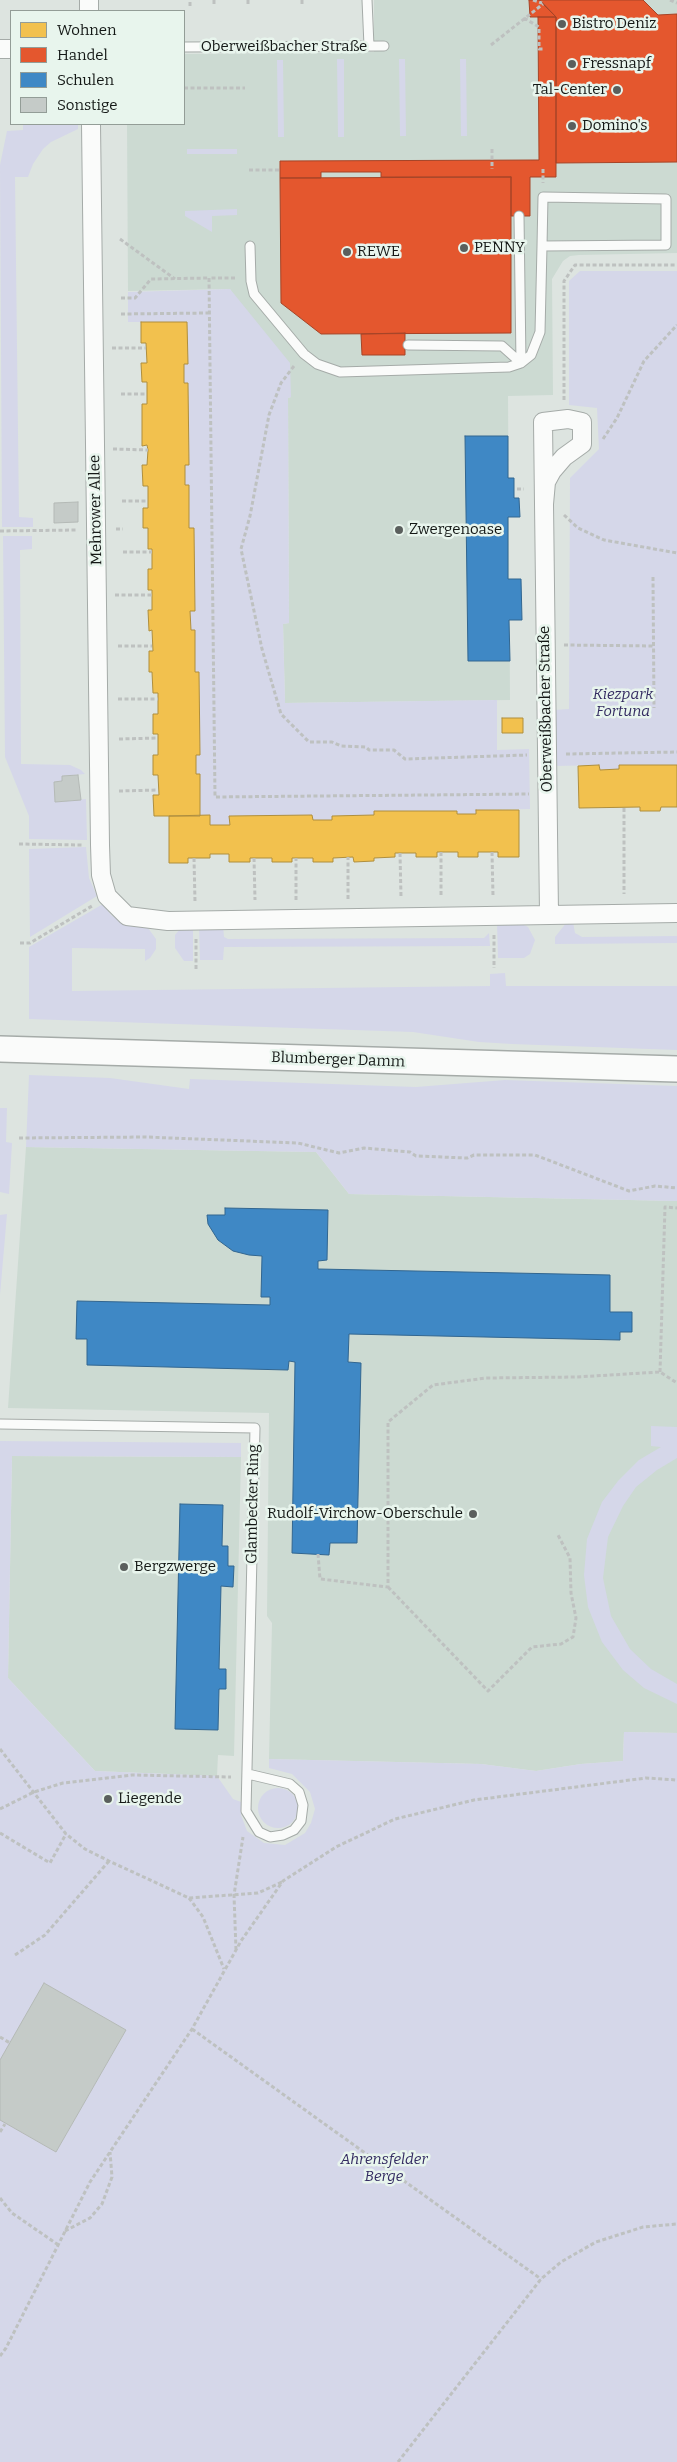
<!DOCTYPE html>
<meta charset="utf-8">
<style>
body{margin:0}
#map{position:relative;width:677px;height:2462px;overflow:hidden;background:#dde4e0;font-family:Bitter,serif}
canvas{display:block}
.legend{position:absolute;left:10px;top:10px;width:175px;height:115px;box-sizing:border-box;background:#e8f5ed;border:1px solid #939d97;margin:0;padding:6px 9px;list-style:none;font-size:15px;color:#141816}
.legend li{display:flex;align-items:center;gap:10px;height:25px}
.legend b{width:25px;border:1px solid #939d97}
</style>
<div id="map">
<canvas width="677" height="2462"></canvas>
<ul class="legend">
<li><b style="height:14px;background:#f2c14e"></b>Wohnen</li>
<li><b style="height:14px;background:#e4572e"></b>Handel</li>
<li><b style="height:14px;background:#3f88c5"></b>Schulen</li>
<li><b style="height:14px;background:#c5cbc8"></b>Sonstige</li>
</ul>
</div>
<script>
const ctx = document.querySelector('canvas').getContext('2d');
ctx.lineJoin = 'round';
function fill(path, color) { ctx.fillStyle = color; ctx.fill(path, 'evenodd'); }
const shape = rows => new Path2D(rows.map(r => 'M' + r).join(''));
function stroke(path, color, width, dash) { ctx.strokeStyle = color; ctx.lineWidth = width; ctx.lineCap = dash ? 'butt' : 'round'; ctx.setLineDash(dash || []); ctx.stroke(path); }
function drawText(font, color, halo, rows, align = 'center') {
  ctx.font = font + ' Bitter,serif'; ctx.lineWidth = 5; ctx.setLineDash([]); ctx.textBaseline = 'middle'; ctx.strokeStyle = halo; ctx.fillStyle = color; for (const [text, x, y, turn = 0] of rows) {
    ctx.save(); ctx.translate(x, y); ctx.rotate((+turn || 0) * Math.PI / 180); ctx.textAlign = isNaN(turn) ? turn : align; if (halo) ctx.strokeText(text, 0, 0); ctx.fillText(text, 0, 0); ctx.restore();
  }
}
fill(shape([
 [374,0,677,0,677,253,579,255,570,256,563,261,552,279,553,395,508,396,510,700,285,703,283,624,289,623,288,398,291,397,230,289,128,291,127,124,184,124,184,54,374,52],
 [26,1147,316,1152,349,1194,677,1201,677,1733,624,1732,623,1761,581,1764,536,1771,481,1764,269,1759,272,1623,267,1616,269,1413,8,1408],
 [12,1456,241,1457,234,1756,218,1755,217,1776,95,1771,8,1678]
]), '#ccdad2');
fill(shape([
 [337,59,344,59,344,137,338,137],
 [399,59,405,59,406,136,400,136],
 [460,59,466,59,467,136,461,136],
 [277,60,283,60,284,137,278,137],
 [78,124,78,129,51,142,43,149,33,164,28,177,15,177,19,517,33,518,33,527,2,527,0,165,7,131,23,130,23,125],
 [187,149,237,149,237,154,187,154],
 [237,209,237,215,212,216,212,232,185,216,185,211],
 [580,271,677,271,677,765,619,765,619,769,600,770,599,765,555,766,554,710,569,709,570,478,599,449,597,408,569,405,569,281],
 [230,289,290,363,291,397,288,398,289,623,283,624,285,703,497,700,497,750,529,749,530,809,476,810,476,814,457,814,457,811,375,811,374,815,332,816,332,820,313,820,312,815,230,816,230,825,210,825,210,816,200,816,200,774,196,774,196,755,200,755,199,672,195,672,195,631,191,630,190,611,195,610,194,529,189,528,189,486,185,485,185,465,189,465,188,383,184,383,184,364,188,364,187,322,128,322,128,292],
 [3,536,32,536,32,549,20,550,21,764,70,765,81,770,85,774,62,776,62,781,54,782,55,802,86,799,87,840,29,839,29,816,5,757],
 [86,847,89,878,97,896,30,937,29,849],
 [103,904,111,915,120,921,148,928,156,939,156,949,150,958,145,961,145,949,72,948,72,991,490,986,490,974,505,973,506,986,677,986,677,1050,512,1044,479,1042,413,1032,29,1019,29,947],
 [567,922,573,922,575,933,582,937,677,936,677,943,555,944,555,937],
 [497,923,520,923,528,927,535,940,530,954,524,958,498,958],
 [223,925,224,937,228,939,478,938,484,938,489,933,490,946,224,947,223,960,200,960,199,926],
 [193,926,193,961,184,961,175,948,175,935,180,929],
 [29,1075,110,1078,189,1089,190,1079,416,1087,505,1080,677,1086,677,1201,349,1194,316,1152,26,1147],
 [0,1108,7,1108,6,1142,12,1143,9,1194,0,1192],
 [7,1214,0,1295,0,1215],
 [651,1426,677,1427,677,1458,657,1470,636,1487,623,1506,608,1537,603,1578,611,1616,630,1649,651,1669,677,1684,677,1704,644,1688,623,1670,602,1642,588,1607,584,1575,587,1539,602,1502,618,1481,639,1460,661,1447,651,1446],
 [0,1441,241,1443,241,1457,12,1456,8,1678,95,1771,217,1776,233,1799,241,1802,241,1815,247,1831,264,1843,285,1845,305,1833,311,1823,315,1809,310,1792,292,1774,269,1768,269,1759,481,1764,536,1771,581,1764,623,1761,624,1732,677,1733,677,2462,0,2462,0,2120,56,2152,126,2030,44,1983,0,2060],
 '258 1808a20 20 0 1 1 40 0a20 20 0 1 1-40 0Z'
]), '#d5d7e9');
const homes = shape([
 [141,322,187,322,188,364,184,364,184,383,188,383,189,465,185,465,185,485,189,485,189,528,194,528,195,611,190,611,191,630,195,630,195,672,199,672,200,755,196,755,196,774,200,774,200,816,154,816,153,795,159,795,158,775,153,775,153,755,158,755,158,734,153,734,153,714,158,714,158,693,153,693,152,672,149,672,149,651,153,651,152,630,149,631,148,610,152,610,152,590,148,590,148,569,152,569,152,549,148,549,148,528,143,528,143,508,148,508,148,486,143,486,142,465,147,465,148,450,147,445,142,446,142,404,147,404,147,382,142,382,141,363,147,363,146,343,141,343,141,322],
 [502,718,523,718,523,733,502,733,502,718],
 [599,765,600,770,619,769,619,765,677,765,677,807,661,807,660,811,640,811,640,807,579,808,578,766,599,765],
 [476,810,519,810,519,857,498,857,498,852,478,852,478,857,458,857,458,852,437,852,437,857,416,857,416,853,395,853,395,857,374,858,374,861,354,862,353,857,333,858,333,862,313,862,313,858,292,858,292,862,272,862,272,858,250,858,250,862,229,862,229,854,210,854,210,858,188,858,188,863,169,863,169,816,210,815,210,825,230,825,229,816,312,815,313,820,332,820,332,816,374,815,374,811,457,811,457,814,476,814,476,810]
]);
fill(homes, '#f2c14e');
stroke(homes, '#af8e3d', 1);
const shops = shape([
 [529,0,540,0,556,17,530,17,529,0],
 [539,0,643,0,658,15,677,14,677,162,556,163,556,17,539,0],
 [538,17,556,17,556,177,530,177,530,216,511,216,511,177,381,177,381,172,321,172,321,178,280,178,280,161,539,160,538,17],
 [511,177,511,333,321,334,281,303,280,178,511,177],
 [405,333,405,355,362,355,361,334,405,333]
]);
fill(shops, '#e4572e');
stroke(shops, '#a64427', 1);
const schools = shape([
 [465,436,508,436,508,478,514,478,514,498,519,498,520,517,508,517,508,579,521,579,522,620,509,620,510,661,468,661,465,436],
 [225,1208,328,1210,327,1260,318,1261,318,1269,610,1275,610,1312,632,1312,632,1332,620,1332,620,1340,349,1334,348,1362,361,1363,357,1543,330,1543,329,1555,292,1553,295,1362,289,1361,288,1370,87,1365,87,1339,76,1339,77,1301,270,1305,270,1297,261,1297,262,1256,249,1255,233,1251,218,1240,208,1224,207,1215,225,1215,225,1208],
 [180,1504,223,1505,222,1546,228,1546,228,1566,234,1566,233,1587,221,1586,219,1669,226,1669,226,1689,219,1689,218,1730,175,1729,180,1504]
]);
fill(schools, '#3f88c5');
stroke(schools, '#326690', 1);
const building = shape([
 [78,502,78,522,54,523,54,503,78,502],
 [78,775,81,800,55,802,54,782,62,781,62,776,78,775],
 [44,1983,126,2030,56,2152,0,2120,0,2060,44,1983]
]);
fill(building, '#c5cbc8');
stroke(building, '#b4b9b6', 1);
const service = shape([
 [367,0,369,46],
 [184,47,384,46],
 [519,216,521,363],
 [250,246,251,281,254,294,304,354,317,364,340,372,509,367,521,363,531,355,540,332,542,246,543,197,666,199,666,245,542,246],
 [408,345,502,346,521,363],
 [0,1424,255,1428,246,1811,259,1832,270,1837,283,1835,294,1830,301,1821,303,1805,299,1792,290,1784,248,1774]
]);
const minor = shape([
 [89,0,89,11],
 [0,49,11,49],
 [91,124,100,845,101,875,107,896,127,916,168,921,677,913],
 [544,504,546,482,552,471,564,457,582,444,582,422,568,419,543,422,549,914]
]);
const secondary = shape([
 [0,1049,677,1069]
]);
stroke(service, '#a5aba8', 11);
stroke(minor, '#a5aba8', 20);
stroke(secondary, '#a5aba8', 28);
stroke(shape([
 [214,0,214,6],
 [248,0,248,6],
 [302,0,302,6],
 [533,0,542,3],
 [670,0,677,3],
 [190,6,190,0],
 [524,18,539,27,539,49,543,49],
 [491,45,543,4],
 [10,87,11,87],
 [184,88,245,88],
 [492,149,492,169],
 [543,169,543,183],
 [249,170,280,170],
 [120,239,175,279],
 [235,278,209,278,215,797,529,794],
 [121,298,135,298,151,279,209,278],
 [121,314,210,313],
 [112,348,146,348],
 [294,366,281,383,269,415,250,516,241,549,262,649,281,714,309,742,332,742,341,746,366,747,369,750,394,750,405,759,527,755],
 [121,394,147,394],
 [564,400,564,281,575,265,677,265],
 [603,439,617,418,644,361,677,325],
 [113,449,148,450],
 [517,489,524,489],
 [122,501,148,501],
 [564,515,578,528,604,540,677,553],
 [116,529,123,529],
 [0,531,77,530],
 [123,552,152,552],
 [653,577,654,708],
 [115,595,152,595],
 [564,645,654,646],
 [118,646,152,646],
 [118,699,158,699],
 [119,739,158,738],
 [566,754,677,752],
 [119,791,158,790],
 [624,808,624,894],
 [19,844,82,845],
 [441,852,441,897],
 [492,852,493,896],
 [400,853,401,897],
 [194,858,195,902],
 [254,858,255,900],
 [348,899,348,857],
 [296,900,296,858],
 [494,935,494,968],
 [196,939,196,971],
 [20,943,30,943,92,906],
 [19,1138,146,1137,298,1143,339,1153,364,1148,410,1152,416,1156,467,1158,474,1155,535,1155,629,1191,655,1186,677,1188],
 [660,1372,665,1207,677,1208],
 [318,1554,320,1579,388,1587,388,1422,433,1385,486,1378,577,1377,660,1372,677,1383],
 [388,1587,488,1691,532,1647,561,1644,573,1637,576,1618,571,1593,570,1558,558,1535],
 [0,1749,66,1834,85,1849,109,1861,189,1898,258,1893,282,1882],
 [0,1809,34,1792,63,1783,132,1775,231,1777],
 [0,1833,50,1863,66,1834],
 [189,1898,203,1917,224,1969],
 [236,1950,234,1895,243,1837],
 [15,1955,45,1935,109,1861],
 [192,2029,541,2279],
 [0,2037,10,2043],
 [0,2132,5,2124],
 [0,2198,12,2213,57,2244],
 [65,2231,90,2218,102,2204,112,2177,110,2152],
 [0,2356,6,2348,90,2182,192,2029,241,1941,283,1881,336,1847,395,1819,474,1800,646,1778,677,1780],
 [398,2462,541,2279,561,2262,596,2242,643,2227,677,2224]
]), '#bec1c0', 3, [4, 2.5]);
stroke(service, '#fafbfa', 9);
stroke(minor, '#fafbfa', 18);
stroke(secondary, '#fafbfa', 25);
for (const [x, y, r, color] of [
 [562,24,5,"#5a5f5d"],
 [572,64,5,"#5a5f5d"],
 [617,90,5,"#5a5f5d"],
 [572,126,5,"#5a5f5d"],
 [464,248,5,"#5a5f5d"],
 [347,252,5,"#5a5f5d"],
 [399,530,5,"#5a5f5d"],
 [473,1514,5,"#5a5f5d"],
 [124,1567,5,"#5a5f5d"],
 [108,1799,5,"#5a5f5d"]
]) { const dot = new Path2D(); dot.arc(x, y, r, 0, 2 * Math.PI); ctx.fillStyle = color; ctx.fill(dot); stroke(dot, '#e8f5ed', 2); }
drawText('15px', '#141816', '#e8f5ed', [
 ["Bistro Deniz",572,24],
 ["Fressnapf",582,64],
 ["Tal-Center",607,90,"right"],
 ["Domino's",582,126],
 ["PENNY",474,248],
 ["REWE",357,252],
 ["Zwergenoase",409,530],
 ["Rudolf-Virchow-Oberschule",463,1514,"right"],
 ["Bergzwerge",134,1567],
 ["Liegende",118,1799]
], 'left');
drawText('15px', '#141816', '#e8f5ed', [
 ["Oberweißbacher Straße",284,47],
 ["Mehrower Allee",96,510,-91],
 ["Oberweißbacher Straße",546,709,-91],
 ["Blumberger Damm",338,1060,2],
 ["Glambecker Ring",253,1504,-89]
]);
drawText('italic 15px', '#342c62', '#e8f5ed', [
 ["Kiezpark",623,695],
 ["Fortuna",623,712],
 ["Ahrensfelder",384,2160],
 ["Berge",384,2177]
]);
</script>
